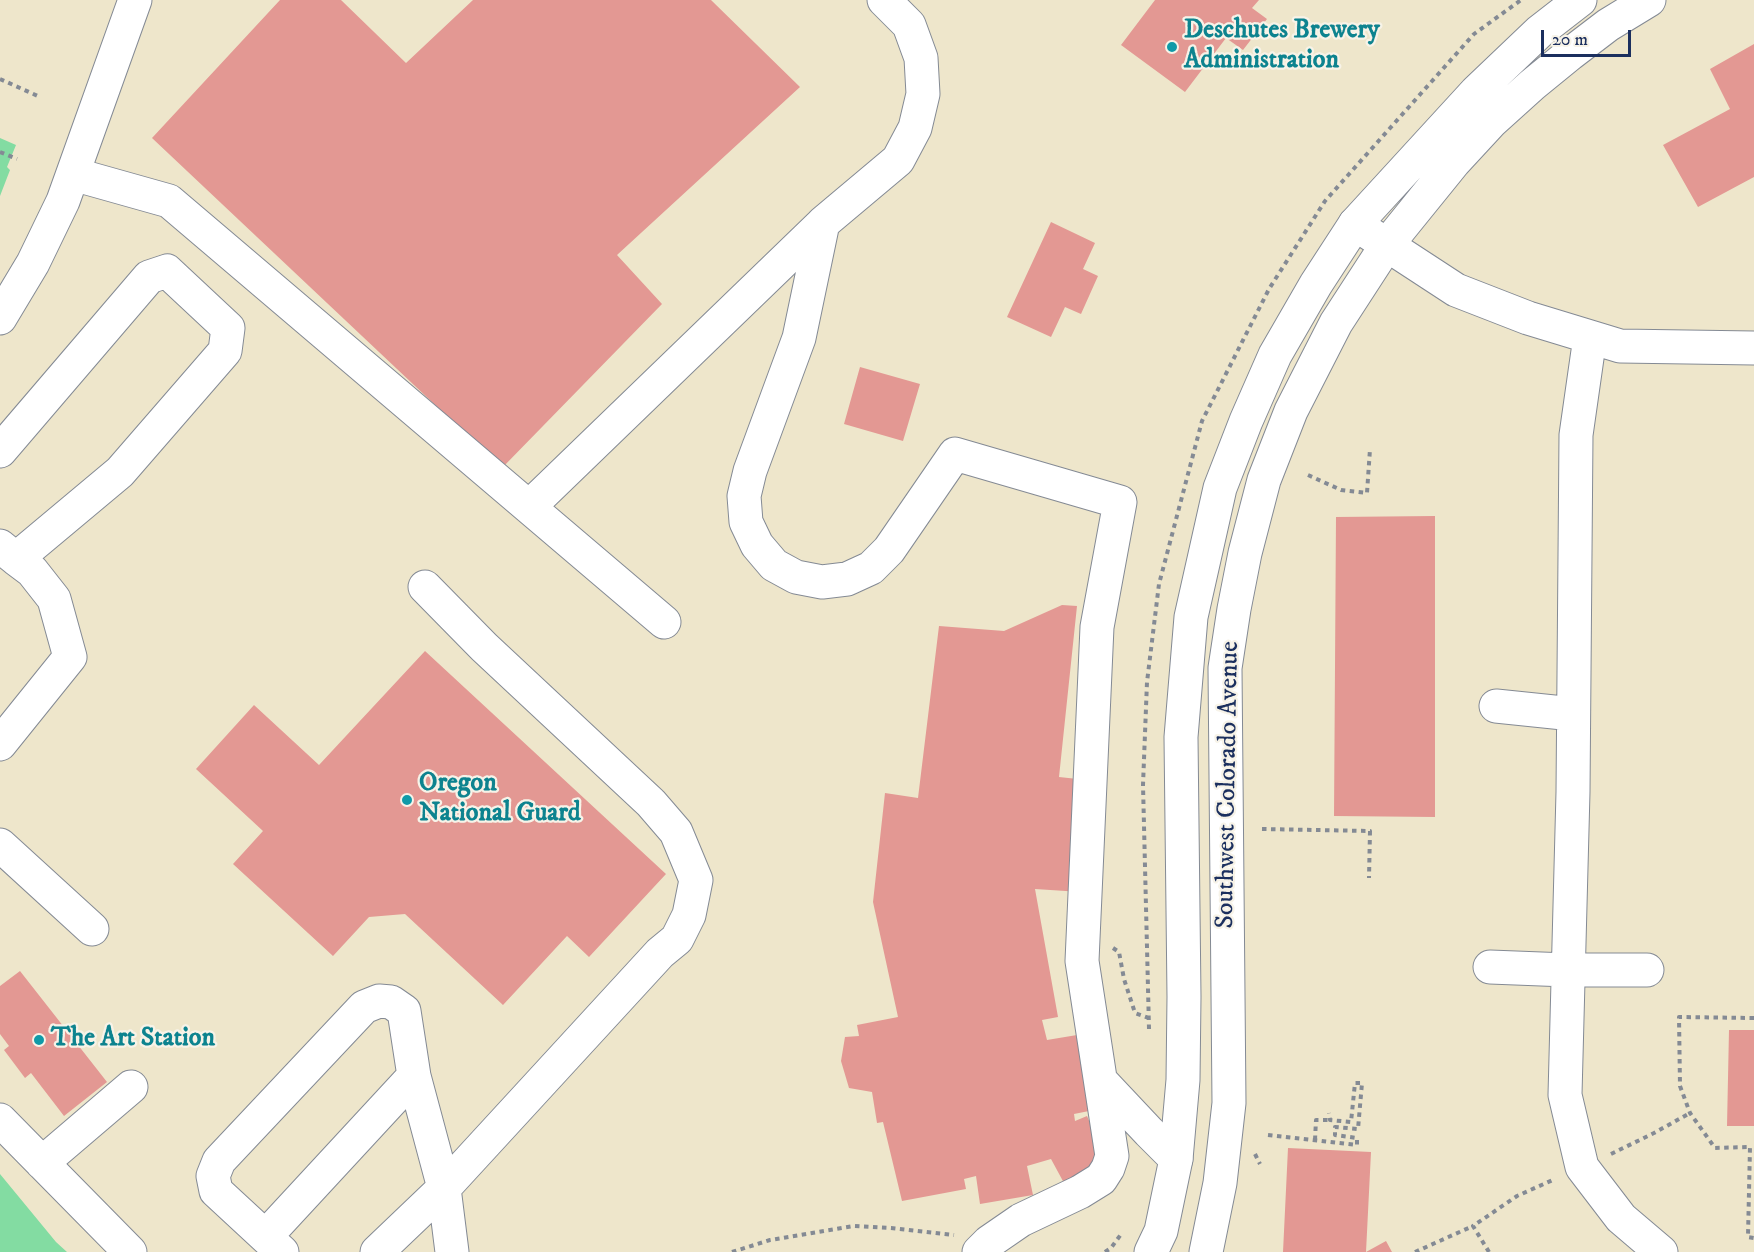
<!DOCTYPE html>
<style>
body{margin:0}
#map{position:relative;width:1754px;height:1252px;overflow:hidden;background:#eee6cb;font-family:"IM FELL DW Pica",serif}
canvas{display:block}
.scale{position:absolute;left:1541px;top:30px;width:90px;height:27px;box-sizing:border-box;border:3px solid #1b2f5e;border-top:0;padding-left:8px;font-size:18px;line-height:21px;white-space:nowrap;color:#1b2f5e;-webkit-text-stroke:4px #f7f3e8;paint-order:stroke}
</style>
<div id="map">
<canvas width="1754" height="1252"></canvas>
<div class="scale">20 m</div>
</div>
<script>
const ctx = document.querySelector('canvas').getContext('2d');
ctx.lineJoin = 'round';
function fill(path, color) { ctx.fillStyle = color; ctx.fill(path, 'evenodd'); }
const shape = rows => new Path2D(rows.map(r => 'M' + r).join(''));
function stroke(path, color, width, dash) { ctx.strokeStyle = color; ctx.lineWidth = width; ctx.lineCap = dash ? 'butt' : 'round'; ctx.setLineDash(dash || []); ctx.stroke(path); }
function drawText(font, color, halo, rows, align = 'center') {
  ctx.font = font + ' "IM FELL DW Pica",serif'; ctx.lineWidth = 4.5; ctx.setLineDash([]); ctx.textBaseline = 'middle'; ctx.strokeStyle = halo; ctx.fillStyle = color; for (const [text, x, y, turn = 0] of rows) {
    ctx.save(); ctx.translate(x, y); ctx.rotate((+turn || 0) * Math.PI / 180); ctx.textAlign = isNaN(turn) ? turn : align; if (halo) ctx.strokeText(text, 0, 0); ctx.fillText(text, 0, 0); ctx.restore();
  }
}
fill(shape([
 [0,138,16,145,7,167,10,170,0,196],
 [0,1174,56,1242,67,1252,0,1252]
]), '#83dca2');
fill(shape([
 [280,0,341,0,406,63,473,0,711,0,800,87,617,255,662,304,502,468,152,138],
 [1155,0,1259,0,1252,8,1267,19,1243,50,1226,38,1185,92,1121,45],
 [1754,44,1754,177,1698,207,1663,145,1730,109,1710,69],
 [1051,222,1095,243,1083,269,1098,276,1081,314,1065,307,1051,337,1007,317],
 [860,367,920,384,903,441,844,424],
 [1435,516,1435,817,1334,816,1336,517],
 [1062,605,1077,606,1059,777,1087,780,1081,892,1035,889,1058,1017,1042,1020,1047,1040,1077,1035,1094,1110,1074,1114,1075,1121,1087,1116,1107,1161,1064,1183,1051,1159,1027,1166,1033,1195,980,1204,976,1176,964,1179,966,1189,902,1201,883,1122,877,1123,872,1092,849,1088,841,1061,845,1037,859,1036,857,1025,898,1017,873,902,885,793,918,798,939,626,1004,631],
 [425,651,666,874,589,957,567,936,503,1005,405,914,369,917,333,956,233,864,263,831,196,769,254,705,319,765],
 [20,971,107,1082,64,1116,31,1073,25,1078,4,1050,9,1046,0,1034,0,986],
 [1729,1030,1754,1030,1754,1126,1727,1126],
 [1288,1148,1371,1152,1366,1252,1386,1241,1392,1252,1283,1252]
]), '#e39893');
const minor = shape([
 [884,0,909,25,921,58,923,94,915,128,898,160,823,223,799,338,750,471,744,496,746,522,757,545,774,565,796,577,822,582,847,579,871,568,889,550,955,454,1120,502,1097,627,1082,961,1112,1156,1108,1168,1101,1179,1080,1192,1021,1220,989,1242,979,1252],
 [73,174,169,201,664,622],
 [1355,224,1456,290,1528,318,1620,346,1754,348],
 [0,318,33,263,63,201,135,0],
 [1590,337,1576,435,1573,792,1565,1095,1582,1167,1621,1218,1661,1252],
 [0,451,149,277,167,271,228,328,225,351,120,472,16,559,0,546],
 [529,507,823,223],
 [425,587,484,647,651,803,676,832,696,880,689,915,677,939,660,953,444,1188,452,1252],
 [1496,706,1573,714],
 [0,744,70,657,54,599,32,571,16,559],
 [0,845,92,929],
 [1490,967,1567,970,1647,970],
 [1101,1081,1149,1132,1176,1159],
 [0,1120,130,1252],
 [42,1163,131,1087],
 [266,1236,414,1076],
 [282,1252,216,1191,213,1176,219,1161,364,1007,379,1001,391,1002,404,1011,414,1076,444,1188,377,1252]
]);
const major = shape([
 [1151,1252,1161,1231,1176,1159,1183,1080,1184,997,1181,737,1191,617,1220,488,1246,421,1275,355,1316,284,1355,224,1476,92,1540,31,1580,0],
 [1206,1252,1220,1183,1229,1103,1225,668,1234,609,1245,553,1264,480,1291,411,1336,323,1386,246,1454,162,1491,122,1532,85,1570,54,1608,25,1649,0]
]);
stroke(minor, '#848a94', 35);
stroke(major, '#848a94', 35);
stroke(shape([
 [0,79,40,97],
 [0,152,17,159],
 [1308,475,1341,490,1367,493,1370,449],
 [1262,829,1370,831,1369,878],
 [1113,948,1119,952,1124,979,1135,1013,1149,1018],
 [1754,1018,1679,1017,1680,1086,1690,1113,1715,1148,1750,1147,1748,1237,1754,1238],
 [1149,1029,1143,785,1147,682,1159,584,1202,421,1269,289,1325,201,1474,34,1521,0],
 [1268,1135,1357,1145,1357,1138,1335,1135,1335,1127,1358,1129,1362,1083,1355,1083,1351,1122,1330,1120,1329,1113],
 [1315,1140,1316,1120,1330,1120],
 [1255,1154,1260,1164],
 [1611,1154,1654,1133,1690,1113],
 [732,1252,770,1240,854,1226,891,1228,954,1235],
 [1105,1252,1111,1248,1122,1233],
 [1415,1252,1473,1226],
 [1489,1252,1473,1226,1517,1196,1555,1179]
]), '#848a94', 4, [4.5, 4.5]);
stroke(minor, '#fff', 33);
stroke(major, '#fff', 33);
for (const [x, y, r, color] of [
 [1172,47,6,"#0f9aa8"],
 [407,800,6,"#0f9aa8"],
 [39,1040,6,"#0f9aa8"]
]) { const dot = new Path2D(); dot.arc(x, y, r, 0, 2 * Math.PI); ctx.fillStyle = color; ctx.fill(dot); stroke(dot, '#f7f3e8', 2); }
drawText('bold 26px', '#0d838f', '#f7f3e8', [
 ["Deschutes Brewery",1184,32],
 ["Administration",1184,62],
 ["Oregon",419,785],
 ["National Guard",419,815],
 ["The Art Station",51,1040]
], 'left');
drawText('26px', '#1b2f5e', '#f7f3e8', [
 ["Southwest Colorado Avenue",1229,785,-89]
]);
</script>
